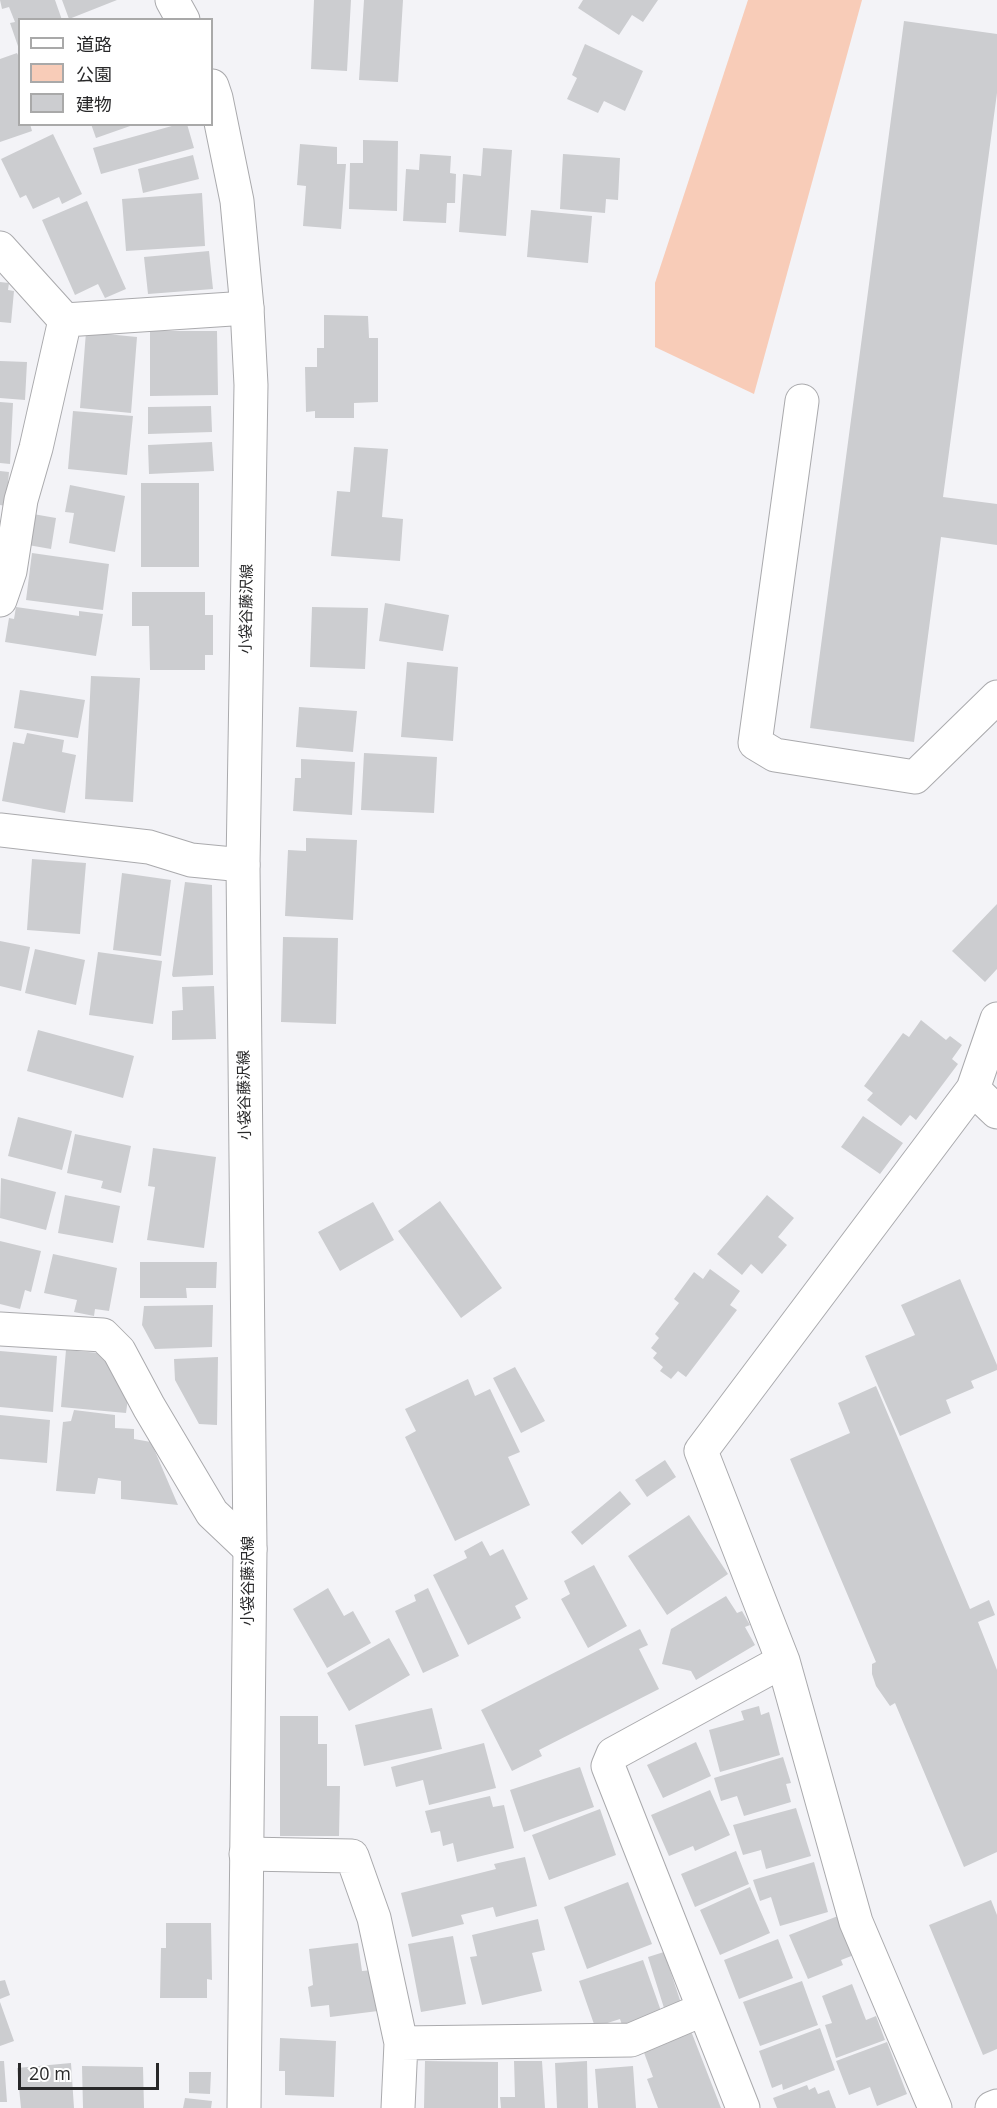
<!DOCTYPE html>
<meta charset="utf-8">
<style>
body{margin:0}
#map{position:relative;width:997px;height:2108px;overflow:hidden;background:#f3f3f7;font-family:"Open Sans","Noto Sans JP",sans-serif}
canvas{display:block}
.legend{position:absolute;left:18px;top:18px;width:195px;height:108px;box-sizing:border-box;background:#fff;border:2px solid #a9a9a9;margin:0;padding:8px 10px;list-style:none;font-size:18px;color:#282829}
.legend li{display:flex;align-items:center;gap:12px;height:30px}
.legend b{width:30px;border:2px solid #a9a9a9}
.scale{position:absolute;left:18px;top:2063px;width:141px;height:27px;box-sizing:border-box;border:3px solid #282829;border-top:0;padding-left:8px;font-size:18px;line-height:21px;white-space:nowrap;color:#282829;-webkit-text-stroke:4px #fff;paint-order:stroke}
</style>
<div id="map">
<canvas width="997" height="2108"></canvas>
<ul class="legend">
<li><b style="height:8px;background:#fff"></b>道路</li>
<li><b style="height:16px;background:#f8ccb8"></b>公園</li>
<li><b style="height:16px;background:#cccdd0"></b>建物</li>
</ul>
<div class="scale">20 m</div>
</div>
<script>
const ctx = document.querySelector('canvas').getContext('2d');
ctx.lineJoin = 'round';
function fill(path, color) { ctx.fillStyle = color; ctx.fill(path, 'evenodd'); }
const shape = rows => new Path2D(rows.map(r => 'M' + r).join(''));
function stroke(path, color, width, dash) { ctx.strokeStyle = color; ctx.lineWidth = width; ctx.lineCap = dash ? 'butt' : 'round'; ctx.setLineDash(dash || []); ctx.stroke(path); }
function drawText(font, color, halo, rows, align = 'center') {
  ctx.font = font + ' "Open Sans","Noto Sans JP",sans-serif'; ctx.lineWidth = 4.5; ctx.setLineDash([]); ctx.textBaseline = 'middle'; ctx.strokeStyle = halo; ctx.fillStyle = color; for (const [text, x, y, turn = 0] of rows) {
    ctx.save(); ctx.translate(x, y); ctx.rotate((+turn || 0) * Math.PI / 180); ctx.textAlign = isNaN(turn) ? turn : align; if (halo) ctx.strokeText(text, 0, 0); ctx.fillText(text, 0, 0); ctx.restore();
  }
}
fill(shape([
 [748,0,862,0,754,394,655,347,655,283]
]), '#f8ccb8');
fill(shape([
 [0,0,55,0,62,20,20,20,19,49,10,23,15,22,9,7,2,9],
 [62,0,117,0,69,19],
 [314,0,351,0,347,71,311,69],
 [364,0,403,0,398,82,359,80],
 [583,0,658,0,643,22,632,15,619,35,578,8],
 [904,21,997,34,997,93,943,497,997,504,997,545,941,537,914,742,810,728],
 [585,44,643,71,625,111,604,101,598,113,567,99,577,78,572,75],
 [17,53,20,59,20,124,30,124,32,131,0,142,0,59],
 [91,124,133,124,133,125,96,138],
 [179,124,187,124,194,148,101,174,93,148],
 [53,134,82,194,62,204,59,197,33,209,26,195,20,198,1,159],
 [363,140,398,141,397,211,349,209,350,163,363,163],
 [300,144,337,147,337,164,346,164,341,229,303,226,306,186,297,185],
 [483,148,512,150,506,236,459,232,463,174,481,176],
 [420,154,451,156,450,173,456,174,455,203,447,203,446,223,403,221,406,169,419,170],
 [563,154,620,158,618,200,606,199,605,213,560,209],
 [193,155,199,179,143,193,138,169],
 [202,193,205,246,126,251,122,199],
 [87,201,126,289,105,298,98,284,75,295,42,220],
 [531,210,592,216,588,263,527,257],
 [209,251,213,289,148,294,144,257],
 [0,282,9,283,8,290,14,291,11,323,0,322],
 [324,315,368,316,369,338,378,338,378,402,354,403,354,418,315,418,315,411,306,412,305,367,317,367,317,348,324,348],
 [150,331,217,331,218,395,150,396],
 [86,332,137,337,131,413,80,408],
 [0,361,27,362,25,400,0,398],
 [0,402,13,403,10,464,0,463],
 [211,406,212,432,148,434,148,407],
 [73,411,133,416,127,475,68,469],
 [212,442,214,471,149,474,148,445],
 [354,447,388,449,382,517,403,519,400,561,331,556,337,491,350,492],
 [0,471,9,472,6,506,0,505],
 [141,483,199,483,199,567,141,567],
 [70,485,125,496,115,552,69,543,74,513,65,512],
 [33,514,56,518,51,549,28,545],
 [32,553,109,564,103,610,26,600],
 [132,592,205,592,205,615,213,615,213,655,205,655,205,670,150,670,149,626,132,626],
 [385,603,449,615,443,651,379,641],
 [16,607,79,616,79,611,103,614,96,656,5,642,9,618,14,619],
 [312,607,368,608,365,669,310,667],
 [407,662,458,667,453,741,401,737],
 [91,676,140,678,133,802,85,799],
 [20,690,85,700,78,738,14,728],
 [299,707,357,711,353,752,296,747],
 [27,733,64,740,62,752,76,755,65,813,2,801,13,742,24,744],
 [364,753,437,757,434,813,361,810],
 [301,759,355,762,352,815,293,811,295,778,301,778],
 [306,838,357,840,353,920,285,916,288,850,306,851],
 [32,859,86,863,80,934,27,930],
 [122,873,171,880,161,956,113,950],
 [185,882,212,885,213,975,173,977,172,975],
 [997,904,997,969,985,982,952,951],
 [283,937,338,938,336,1024,281,1022],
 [0,941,30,947,21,991,0,986],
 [35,949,85,960,76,1005,25,993],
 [98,952,162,961,153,1024,89,1015],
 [214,986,216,1039,172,1040,172,1011,183,1010,182,987],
 [921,1020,946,1040,950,1036,962,1045,952,1059,958,1064,916,1120,910,1115,901,1126,867,1100,873,1093,864,1086,903,1033,909,1037],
 [38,1030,134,1056,123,1098,27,1071],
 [863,1116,903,1143,880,1174,841,1147],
 [18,1117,72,1131,62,1170,8,1156],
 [75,1134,131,1146,121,1193,101,1188,103,1181,67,1173],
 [153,1148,216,1157,204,1248,147,1240,155,1187,148,1186],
 [1,1178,56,1192,46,1230,0,1218],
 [65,1195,120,1206,113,1243,58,1233],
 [767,1195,794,1218,778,1237,787,1245,762,1274,751,1264,742,1275,717,1254],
 [440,1201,502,1288,461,1318,398,1231],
 [373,1202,394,1240,340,1271,318,1232],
 [0,1241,41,1251,31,1292,25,1290,20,1309,0,1304],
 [53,1254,117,1268,109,1311,95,1309,94,1316,74,1312,77,1300,44,1293],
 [140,1262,217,1262,216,1288,186,1288,187,1298,140,1298],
 [710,1269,740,1291,730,1305,737,1310,686,1377,678,1371,671,1379,660,1371,663,1367,653,1358,657,1353,651,1348,659,1338,655,1334,679,1303,674,1299,694,1272,703,1279],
 [960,1279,997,1365,997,1370,971,1381,974,1388,946,1400,951,1413,900,1436,865,1356,915,1335,901,1305],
 [213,1305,212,1347,155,1349,142,1325,144,1306],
 [66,1350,99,1353,129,1391,126,1413,61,1407],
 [0,1351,57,1356,53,1412,0,1407],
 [218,1357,217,1425,199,1424,175,1380,174,1359],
 [515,1367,545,1421,521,1433,493,1378],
 [468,1379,475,1396,490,1389,520,1452,508,1457,530,1505,455,1541,405,1437,416,1431,405,1409],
 [876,1386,970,1609,989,1600,995,1615,978,1622,997,1670,997,1852,964,1867,895,1703,890,1706,876,1686,872,1674,872,1664,876,1662,790,1459,850,1433,838,1403],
 [74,1410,115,1415,115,1428,134,1429,134,1439,151,1442,178,1505,121,1499,121,1481,98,1478,95,1494,56,1491,63,1422,71,1421],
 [0,1415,50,1420,47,1463,0,1459],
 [665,1460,676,1477,647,1497,635,1480],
 [620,1491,631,1504,582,1545,571,1532],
 [689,1515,728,1574,667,1615,628,1556],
 [482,1541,490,1556,503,1549,528,1599,515,1606,521,1618,468,1645,433,1575,467,1558,464,1551],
 [594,1565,627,1626,588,1648,561,1599,570,1594,564,1581],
 [328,1588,344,1616,353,1611,371,1643,327,1668,293,1609],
 [428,1588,459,1656,423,1673,395,1611,416,1601,414,1595],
 [726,1596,737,1613,742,1611,750,1625,745,1627,755,1645,696,1680,691,1671,662,1664,671,1629],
 [640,1629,648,1645,639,1649,659,1689,539,1750,542,1756,512,1771,481,1710],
 [389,1638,410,1675,349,1711,327,1673],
 [759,1706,761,1715,769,1712,780,1755,720,1772,709,1730,744,1720,741,1711],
 [432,1708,442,1749,364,1766,355,1725],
 [280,1716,318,1716,318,1744,327,1744,327,1786,340,1786,339,1836,280,1836],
 [696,1742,711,1776,663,1798,647,1765],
 [484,1743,496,1788,429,1805,423,1780,396,1787,391,1767],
 [783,1757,791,1783,786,1784,791,1802,744,1816,737,1796,721,1801,714,1778],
 [580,1767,594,1807,524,1832,510,1790],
 [710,1790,730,1835,695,1851,693,1846,669,1856,651,1815],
 [490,1796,493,1807,504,1805,514,1848,457,1862,453,1843,443,1846,440,1831,431,1833,425,1811],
 [796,1808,811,1856,766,1869,761,1850,743,1855,733,1825],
 [600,1809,616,1855,549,1880,532,1835],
 [736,1851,749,1884,695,1907,681,1874],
 [525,1857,537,1906,496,1917,493,1907,461,1915,464,1924,412,1937,401,1893,496,1869,494,1864],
 [814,1862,828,1912,780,1926,771,1897,760,1901,753,1880],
 [628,1882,652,1944,587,1969,564,1907],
 [750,1887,770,1933,720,1955,700,1910],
 [991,1900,997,1915,997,2049,983,2055,929,1925],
 [838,1916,854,1955,841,1960,843,1965,808,1979,789,1935],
 [538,1919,545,1950,532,1953,542,1991,482,2005,470,1957,477,1956,472,1935],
 [166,1923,211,1923,212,1980,207,1979,207,1998,160,1998,161,1948,166,1948],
 [453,1936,466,2004,421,2012,408,1944],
 [778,1939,793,1978,739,1999,724,1960],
 [358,1943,362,1971,373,1970,378,2011,330,2017,329,2005,311,2007,308,1987,313,1985,309,1949],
 [664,1952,681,2003,664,2008,648,1957],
 [643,1960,661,2011,622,2025,620,2019,595,2027,579,1981],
 [5,1980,10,1995,0,1999,0,1981],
 [802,1981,818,2025,760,2046,743,2002],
 [852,1984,866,2020,876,2016,885,2040,836,2058,825,2025,832,2023,822,1996],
 [0,2002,14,2041,0,2046],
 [820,2028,835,2070,783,2090,782,2084,772,2088,759,2051],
 [691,2031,721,2108,658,2108,647,2079,653,2077,643,2050],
 [280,2038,336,2041,334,2097,285,2095,285,2071,279,2071],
 [887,2042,907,2094,877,2106,870,2087,849,2095,836,2061],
 [0,2061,4,2061,7,2102,0,2102],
 [425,2061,498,2062,498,2108,424,2108],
 [514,2061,542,2061,545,2108,501,2108,500,2097,515,2097],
 [587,2061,588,2108,557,2108,555,2063],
 [71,2063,74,2108,21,2108,17,2068],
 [82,2066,143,2067,144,2108,83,2108],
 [633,2066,636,2108,598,2108,595,2069],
 [189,2072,211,2072,210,2094,189,2093],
 [807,2085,809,2090,815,2087,818,2094,829,2090,836,2108,777,2108,773,2098],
 [185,2098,212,2101,211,2108,183,2108]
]), '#cccdd0');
const minor = shape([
 [0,248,65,320,247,308],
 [802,401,755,743,775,755,915,777,997,697],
 [0,600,10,571,21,500,36,448,65,320],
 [0,830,149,847,191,860,243,865],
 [973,1089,997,1112],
 [0,1329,103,1335,119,1351,149,1407,212,1513,250,1549],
 [246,1854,352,1856,374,1918,401,2043,398,2108],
 [401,2043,631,2040,704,2009],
 [743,2108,608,1766,613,1754,783,1661],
 [935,2108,856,1922,783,1661,701,1451,973,1089,997,1019],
 [992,2108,997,2106]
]);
const major = shape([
 [172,0,183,20],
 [212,86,216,98,237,201,247,308,251,385,243,865,250,1549,244,2108]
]);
stroke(minor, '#aaaaad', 35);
stroke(major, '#aaaaad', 35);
stroke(minor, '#fff', 33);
stroke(major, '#fff', 33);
drawText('15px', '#282829', '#fff', [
 ["小袋谷藤沢線",247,609,-89],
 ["小袋谷藤沢線",245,1095,-91],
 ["小袋谷藤沢線",249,1581,-90]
]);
</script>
